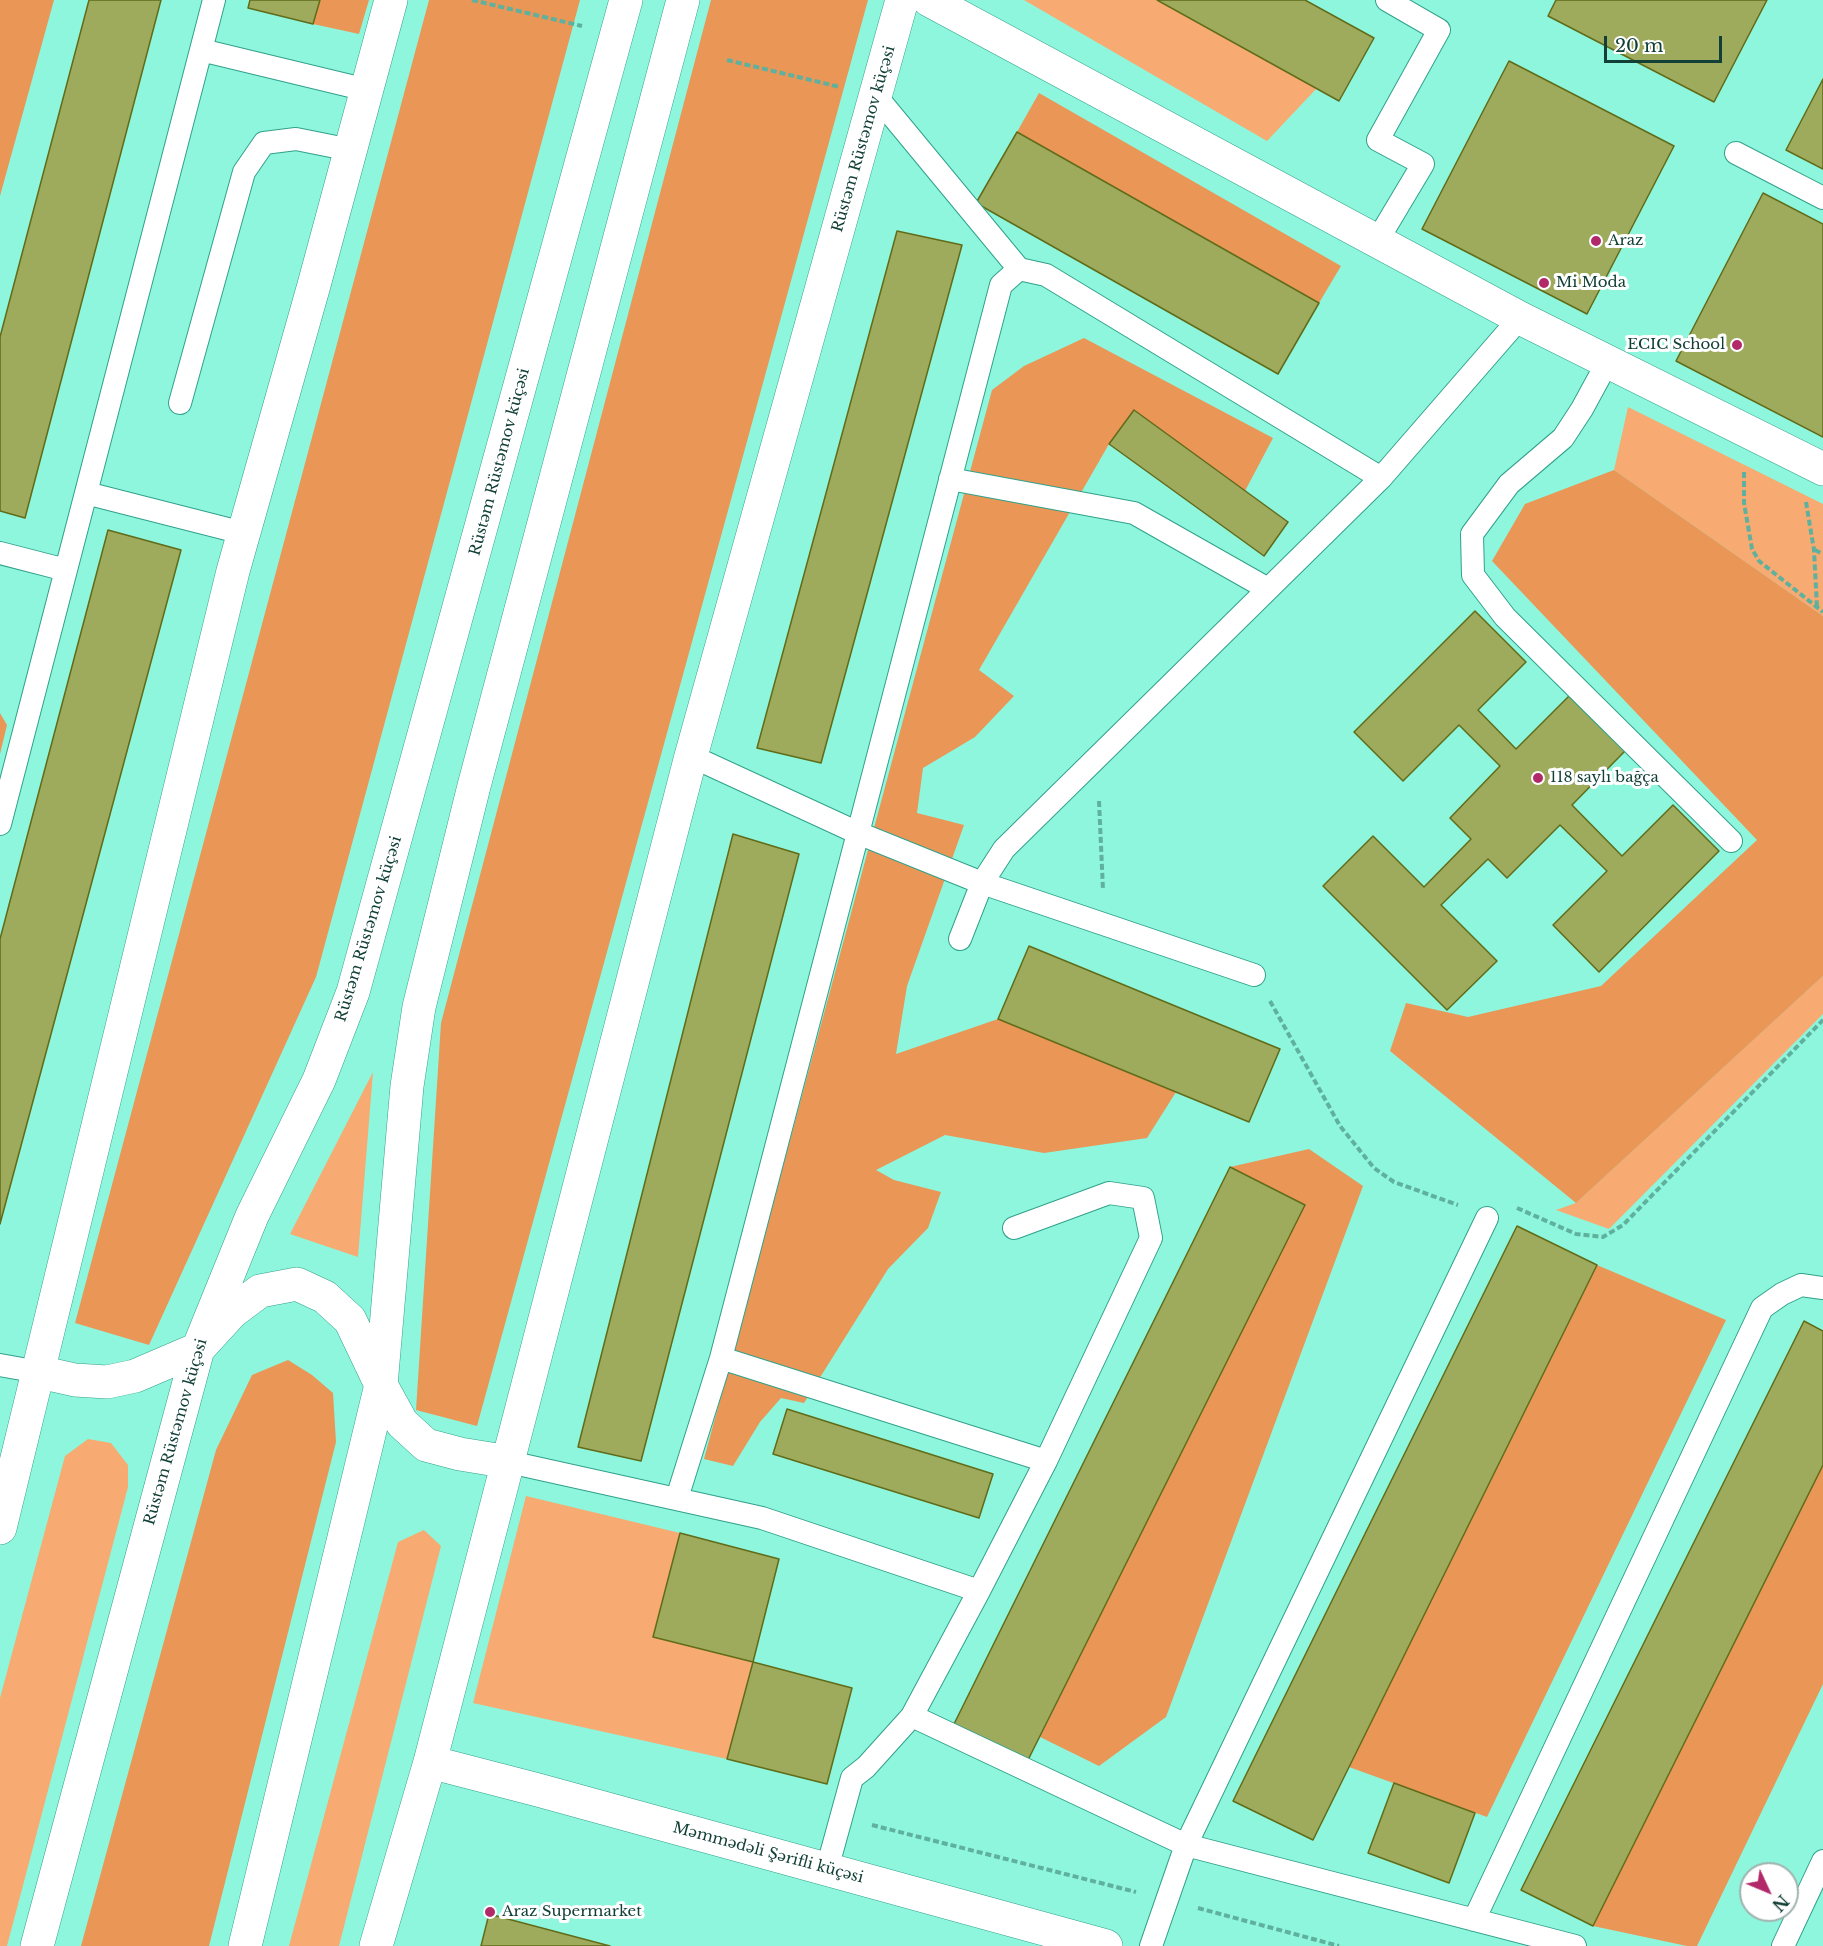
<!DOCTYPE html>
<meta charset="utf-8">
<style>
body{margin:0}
#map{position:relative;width:1823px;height:1946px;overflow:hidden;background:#8ef6dd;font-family:"Libre Baskerville",serif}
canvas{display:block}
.north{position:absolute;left:1739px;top:1862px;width:60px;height:60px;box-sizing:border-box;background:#fff;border:2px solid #a0b3af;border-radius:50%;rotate:134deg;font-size:16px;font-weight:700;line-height:24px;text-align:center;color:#124037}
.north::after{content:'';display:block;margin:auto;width:21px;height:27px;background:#b2296a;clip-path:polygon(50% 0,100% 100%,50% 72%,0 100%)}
.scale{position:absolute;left:1604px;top:36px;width:118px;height:27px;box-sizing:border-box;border:3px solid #124037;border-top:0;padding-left:8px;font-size:18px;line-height:21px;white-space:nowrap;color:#124037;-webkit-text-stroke:4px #fff;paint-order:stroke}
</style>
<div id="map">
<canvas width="1823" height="1946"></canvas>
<div class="north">N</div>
<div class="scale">20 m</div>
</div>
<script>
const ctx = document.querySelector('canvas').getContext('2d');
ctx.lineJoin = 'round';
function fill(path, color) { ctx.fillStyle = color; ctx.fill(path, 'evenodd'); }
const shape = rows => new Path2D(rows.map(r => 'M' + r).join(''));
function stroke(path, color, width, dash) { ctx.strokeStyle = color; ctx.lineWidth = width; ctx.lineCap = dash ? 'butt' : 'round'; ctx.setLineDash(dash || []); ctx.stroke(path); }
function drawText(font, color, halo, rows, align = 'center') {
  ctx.font = font + ' "Libre Baskerville",serif'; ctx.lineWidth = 6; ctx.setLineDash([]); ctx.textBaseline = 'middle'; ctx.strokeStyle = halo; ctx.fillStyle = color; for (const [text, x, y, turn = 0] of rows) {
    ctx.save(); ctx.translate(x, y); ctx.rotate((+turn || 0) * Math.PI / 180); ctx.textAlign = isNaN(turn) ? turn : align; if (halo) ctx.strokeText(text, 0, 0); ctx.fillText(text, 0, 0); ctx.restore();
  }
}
fill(shape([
 [1024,0,1157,0,1317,88,1267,141],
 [1628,407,1823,504,1823,616,1614,470],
 [1823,976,1823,1014,1609,1229,1556,1210,1576,1203],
 [373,1072,358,1257,290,1234],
 [88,1439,111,1443,128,1465,128,1487,7,1946,0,1946,0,1698,65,1456],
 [526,1496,680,1533,653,1637,753,1662,727,1759,473,1703],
 [424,1530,441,1546,339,1946,289,1946,398,1542]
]), '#f7aa71');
fill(shape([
 [0,0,54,0,0,196],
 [320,0,369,0,359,34,313,24],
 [429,0,580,0,316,977,149,1345,75,1323],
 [711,0,868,0,477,1426,416,1410,441,1023],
 [1039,93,1341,266,1319,303,1017,132],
 [1084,338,1273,438,1245,491,1134,410,1109,444,979,670,1014,696,975,737,923,768,917,813,964,825,907,986,896,1054,998,1019,1176,1092,1147,1138,1044,1153,945,1135,876,1170,894,1180,941,1192,928,1228,888,1269,804,1403,781,1398,760,1422,733,1466,704,1459,992,390,1024,366],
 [1614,470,1823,616,1823,976,1576,1203,1390,1051,1406,1003,1468,1017,1601,986,1757,840,1492,561,1525,504],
 [0,713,7,725,0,754],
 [1309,1149,1363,1186,1166,1717,1099,1766,1040,1737,1304,1205,1230,1167],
 [1597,1265,1726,1320,1487,1817,1349,1767],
 [288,1360,312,1375,333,1393,336,1442,209,1946,81,1946,216,1450,252,1375],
 [1823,1465,1823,1684,1697,1946,1687,1946,1593,1926]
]), '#e99657');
const building = shape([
 [89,0,161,0,25,518,0,511,0,337,89,0],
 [250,0,320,0,313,24,248,8,250,0],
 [1157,0,1305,0,1374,38,1339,101,1157,0],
 [1556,0,1767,0,1714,102,1548,16,1556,0],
 [1509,61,1674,146,1587,314,1422,229,1509,61],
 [1823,79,1823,169,1786,150,1823,79],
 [1017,132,1319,303,1278,374,976,203,1017,132],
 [1763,193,1823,224,1823,437,1676,361,1763,193],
 [897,231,962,245,821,763,757,748,897,231],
 [1134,410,1288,522,1264,556,1109,444,1134,410],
 [108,530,181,550,0,1224,0,939,108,530],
 [1475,611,1526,662,1478,710,1516,749,1569,696,1625,751,1572,805,1622,856,1673,805,1719,851,1599,972,1553,925,1607,871,1560,825,1507,878,1488,859,1441,905,1497,961,1447,1010,1323,886,1373,836,1424,887,1471,839,1450,818,1500,766,1459,725,1403,781,1354,732,1475,611],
 [733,834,799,854,641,1461,578,1447,733,834],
 [1029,946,1280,1049,1249,1122,998,1019,1029,946],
 [1230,1167,1305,1205,1027,1762,953,1726,1230,1167],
 [1517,1226,1597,1265,1313,1840,1233,1801,1517,1226],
 [1804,1321,1823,1331,1823,1465,1593,1926,1521,1890,1804,1321],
 [787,1409,993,1474,979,1518,773,1454,787,1409],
 [680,1533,779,1559,753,1662,653,1637,680,1533],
 [753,1662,852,1688,827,1784,727,1759,753,1662],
 [1394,1783,1475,1813,1449,1883,1368,1853,1394,1783],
 [489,1914,610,1946,481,1946,489,1914]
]);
fill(building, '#9eaa5c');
stroke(building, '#616c19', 1.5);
const lane = shape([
 [201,50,367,90],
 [876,96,1019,269],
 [1736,153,1823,198],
 [1377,241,1423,164,1378,140,1439,30,1387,0],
 [1607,363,1582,409,1563,438,1509,484,1472,534,1473,575,1505,617,1731,841],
 [180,403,244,172,264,143,296,139,351,150],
 [950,479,1134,513,1268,589],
 [86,493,243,533],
 [0,553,66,570],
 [691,756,858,833,982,883,1254,975],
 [0,824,214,0],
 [960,939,982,883,1004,849,1381,478,1520,318],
 [721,1358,1046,1461],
 [0,1365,39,1372],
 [509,1462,762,1518,979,1591,1046,1461,1151,1238,1143,1198,1109,1193,1014,1228],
 [677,1498,721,1358,1001,285,1019,269,1046,275,1381,478],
 [912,1716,979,1591],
 [827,1869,852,1778,866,1767,912,1716,1186,1845,1575,1946],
 [1474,1920,1762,1308,1782,1294,1801,1285,1823,1288],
 [1151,1946,1186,1845,1487,1218],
 [1783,1946,1823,1861]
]);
const street = shape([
 [929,0,1520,318,1823,469]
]);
const secondary = shape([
 [39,1372,75,1380,107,1382,135,1376,198,1349,232,1312,260,1291,297,1284,325,1297,350,1320,381,1385,402,1423,426,1445,460,1454,509,1462],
 [0,1528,233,571,314,285,391,0],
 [430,1762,538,1790,1106,1946],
 [37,1946,198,1349,252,1216,319,1080,353,992,626,0],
 [245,1946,381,1385,407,1086,419,1007,474,786,683,0],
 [376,1946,430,1762,691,756,902,0]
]);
stroke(lane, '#31a18b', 24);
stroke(street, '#31a18b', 34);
stroke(secondary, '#31a18b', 34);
stroke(shape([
 [472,0,582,26],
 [727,60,840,87],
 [1744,472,1744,503,1752,549,1759,561,1823,612],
 [1806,502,1814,550,1817,607],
 [1815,550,1823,554],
 [1099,801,1103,890],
 [1270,1001,1340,1126,1374,1168,1394,1182,1458,1205],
 [1517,1208,1576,1234,1603,1237,1623,1225,1823,1020],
 [872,1825,1136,1892],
 [1198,1908,1339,1946]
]), '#5fb19e', 4, [6, 3]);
stroke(lane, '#fff', 22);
stroke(street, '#fff', 33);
stroke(secondary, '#fff', 33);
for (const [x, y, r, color] of [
 [1596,241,6,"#b2296a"],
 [1544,283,6,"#b2296a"],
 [1737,345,6,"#b2296a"],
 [1538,778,6,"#b2296a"],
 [490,1912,6,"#b2296a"]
]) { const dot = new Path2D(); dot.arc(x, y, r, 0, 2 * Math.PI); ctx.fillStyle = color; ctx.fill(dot); stroke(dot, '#fff', 2); }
drawText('15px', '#124037', '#fff', [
 ["Rüstəm Rüstəmov küçəsi",864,139,-74],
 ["Rüstəm Rüstəmov küçəsi",500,462,-75],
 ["Rüstəm Rüstəmov küçəsi",369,929,-73],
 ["Rüstəm Rüstəmov küçəsi",176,1432,-74],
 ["Məmmədəli Şərifli küçəsi",768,1853,15]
]);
drawText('15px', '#124037', '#fff', [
 ["Araz",1608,241],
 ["Mi Moda",1556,283],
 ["ECIC School",1725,345,"right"],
 ["118 saylı bağça",1550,778],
 ["Araz Supermarket",502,1912]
], 'left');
</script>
